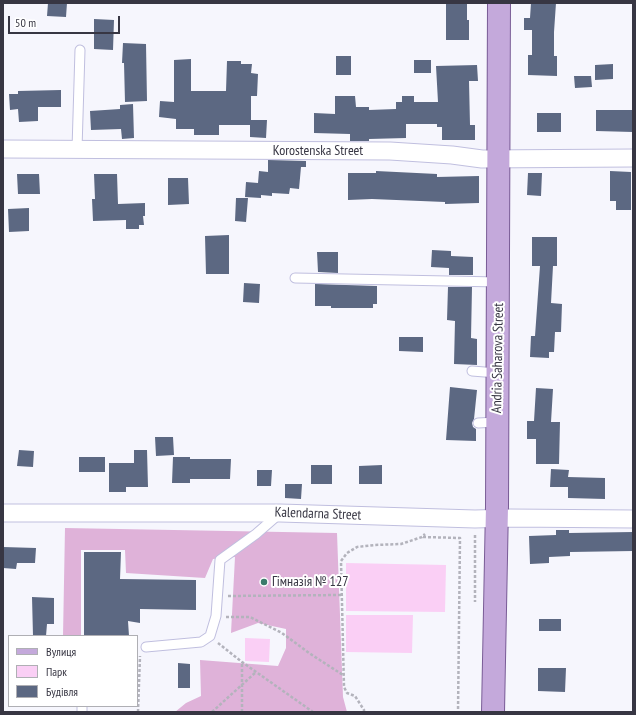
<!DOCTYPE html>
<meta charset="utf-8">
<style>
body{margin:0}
#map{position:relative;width:636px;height:715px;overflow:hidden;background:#f6f6fd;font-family:"PT Sans Narrow",sans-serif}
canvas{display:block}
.frame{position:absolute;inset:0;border:4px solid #373643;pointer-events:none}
.legend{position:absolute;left:8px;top:635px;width:130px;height:72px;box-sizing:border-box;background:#fff;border:1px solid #afafb4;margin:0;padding:5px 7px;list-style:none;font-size:12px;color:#373643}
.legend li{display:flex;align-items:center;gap:8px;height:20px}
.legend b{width:20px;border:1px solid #afafb4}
.scale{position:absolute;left:8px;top:16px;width:112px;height:18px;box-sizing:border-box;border:2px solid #373643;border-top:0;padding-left:5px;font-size:12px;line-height:14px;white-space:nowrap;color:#373643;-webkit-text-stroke:3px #fff;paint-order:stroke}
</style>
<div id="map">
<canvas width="636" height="715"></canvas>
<div class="frame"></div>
<ul class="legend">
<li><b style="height:5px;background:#c4a9db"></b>Вулиця</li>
<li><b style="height:11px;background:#facff5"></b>Парк</li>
<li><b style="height:11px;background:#5c6882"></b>Будівля</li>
</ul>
<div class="scale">50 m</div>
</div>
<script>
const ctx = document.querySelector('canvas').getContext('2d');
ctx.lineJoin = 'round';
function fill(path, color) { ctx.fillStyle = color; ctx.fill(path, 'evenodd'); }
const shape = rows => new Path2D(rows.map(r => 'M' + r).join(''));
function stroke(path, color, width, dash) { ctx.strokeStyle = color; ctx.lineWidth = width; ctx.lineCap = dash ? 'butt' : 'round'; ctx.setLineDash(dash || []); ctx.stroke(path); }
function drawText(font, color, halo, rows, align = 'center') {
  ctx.font = font + ' "PT Sans Narrow",sans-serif'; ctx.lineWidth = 4; ctx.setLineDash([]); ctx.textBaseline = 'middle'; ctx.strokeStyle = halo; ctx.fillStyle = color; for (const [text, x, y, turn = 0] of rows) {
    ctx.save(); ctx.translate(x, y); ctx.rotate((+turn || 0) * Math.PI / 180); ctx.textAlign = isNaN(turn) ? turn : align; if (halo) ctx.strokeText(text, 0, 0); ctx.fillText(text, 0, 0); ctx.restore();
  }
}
fill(shape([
 [346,563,446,565,445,612,346,611],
 [346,615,413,615,412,653,346,652],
 [245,638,270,639,269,662,245,661]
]), '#facff5');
fill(shape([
 [65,528,337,533,343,697,347,712,175,712,186,703,201,696,200,660,278,666,286,648,286,629,258,623,231,633,235,557,213,559,205,578,126,573,125,550,81,550,81,636,63,636]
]), '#dfb2d9');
fill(shape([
 [48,3,67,3,66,17,47,16],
 [446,3,467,3,467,20,469,20,469,40,446,40],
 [531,3,556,3,554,32,554,56,557,56,557,76,528,75,528,55,532,55,532,30,524,30,524,18,530,18],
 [94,19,114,20,113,50,94,49],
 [123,43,146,44,147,101,125,102,124,63,122,63],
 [336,56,351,56,351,75,336,75],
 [191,59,191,91,226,91,227,61,241,61,241,64,252,64,251,73,258,74,257,96,251,96,251,120,267,120,266,138,250,137,250,125,219,125,219,135,194,135,194,129,176,129,176,119,159,117,160,101,174,102,174,60],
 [414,60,431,60,431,73,414,73],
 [613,64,613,79,595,80,595,65],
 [477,65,478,81,469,81,470,125,475,125,475,140,442,140,442,127,437,127,437,124,406,124,406,138,369,139,369,141,350,141,350,134,314,133,314,113,335,114,335,96,355,96,356,107,369,107,369,110,396,109,396,102,402,102,402,96,414,96,414,102,438,102,436,66],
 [574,76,591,76,592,87,575,88],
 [61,90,61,107,38,107,38,121,19,122,18,109,10,110,9,94,18,94,18,91],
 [133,104,134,138,122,139,121,129,91,130,90,111,120,109,120,105],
 [596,110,633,110,633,132,596,131],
 [537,113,561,113,561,132,537,132],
 [268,160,306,161,306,167,301,167,299,189,290,188,289,194,272,193,272,196,261,195,261,198,245,197,246,182,258,183,259,171,268,172],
 [376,171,437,174,437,177,479,176,479,203,445,204,445,202,372,199,348,200,348,173,376,173],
 [610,171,631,172,631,210,616,210,616,201,610,201],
 [528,173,542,173,541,196,527,195],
 [17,174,39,174,40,194,18,194],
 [94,174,117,174,118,204,145,203,145,216,143,216,144,225,139,225,139,229,126,229,126,220,93,221,92,199,95,199],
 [168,178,188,178,189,204,168,205],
 [236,198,248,198,246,222,235,221],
 [29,208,29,231,9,232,8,209],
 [229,235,229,274,206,274,205,236],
 [532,237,557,237,557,266,553,266,551,303,562,304,561,332,555,332,554,352,549,352,549,358,530,357,531,336,535,336,540,266,532,266],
 [432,250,451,251,451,256,473,257,473,275,449,275,449,268,431,267],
 [317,252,338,252,338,273,318,272],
 [244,283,260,284,259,303,243,302],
 [315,284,377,286,377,304,373,304,373,308,331,308,331,306,315,306],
 [448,287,472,287,471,338,477,339,477,365,454,364,455,321,447,320],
 [399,337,423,337,423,352,399,351],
 [450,387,477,390,474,419,472,423,473,427,476,429,476,441,446,440],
 [536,388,553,389,551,422,560,422,559,464,536,464,536,439,527,439,527,421,534,421],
 [155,437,173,437,174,455,156,456],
 [19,450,34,451,33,467,17,466],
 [134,450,147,450,148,487,126,487,126,492,109,492,109,463,134,463],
 [79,457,105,457,105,472,79,472],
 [173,457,190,457,190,459,231,459,230,479,190,479,190,483,172,483],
 [311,465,332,465,332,484,311,484],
 [382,465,382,484,359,484,359,466],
 [551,469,569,470,568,477,605,478,605,499,568,498,568,485,568,487,550,487],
 [257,470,272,470,271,486,257,486],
 [285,484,302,484,301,499,285,498],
 [556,530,569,530,569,533,633,532,633,551,570,552,570,556,549,557,549,563,530,564,529,536,556,535],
 [3,547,36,548,35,563,17,563,16,569,3,568],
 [84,552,121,552,120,579,196,580,196,610,140,609,140,623,128,621,129,636,84,636],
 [32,597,54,598,54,624,47,624,46,636,33,636],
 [539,619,561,619,561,631,539,631],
 [178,663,190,664,190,688,178,688],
 [538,668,566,668,565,692,538,691]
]), '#5c6882');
const service = shape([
 [77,149,80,50],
 [295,278,499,282],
 [472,371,497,373],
 [478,423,497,422],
 [146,647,201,642,210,636,216,616,220,560,256,534,279,514],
 [82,712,82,706]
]);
const minor = shape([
 [3,149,390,151,452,155,482,159,633,158],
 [3,513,280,513,475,519,510,518,633,519]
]);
const primary = shape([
 [493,712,497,506,499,3]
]);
stroke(service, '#c0bfdf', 11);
stroke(minor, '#c0bfdf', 19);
stroke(primary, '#795c96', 24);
stroke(shape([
 [475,535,475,602],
 [423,537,460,538,458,712],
 [228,596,342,595],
 [226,617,250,617,282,633,309,653,343,675],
 [218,643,242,662,313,712],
 [138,712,140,656],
 [212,712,256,672],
 [242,712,242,663],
 [364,712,364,710,355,696,347,693,344,687,341,561,347,553,357,547,375,545,401,544,422,537,425,534]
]), '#b3b3bc', 2.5, [3, 2]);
stroke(service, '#fff', 9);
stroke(minor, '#fff', 17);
stroke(primary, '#c4a9db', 22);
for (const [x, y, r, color] of [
 [264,582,4,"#397b6b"]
]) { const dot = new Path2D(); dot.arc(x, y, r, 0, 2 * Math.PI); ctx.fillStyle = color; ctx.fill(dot); stroke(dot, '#fff', 1.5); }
drawText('14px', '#373643', '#fff', [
 ["Korostenska Street",318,151],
 ["Andria Saharova Street",498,358,-89],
 ["Kalendarna Street",318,514,2]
]);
drawText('14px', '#373643', '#fff', [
 ["Гімназія № 127",272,582]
], 'left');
</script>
